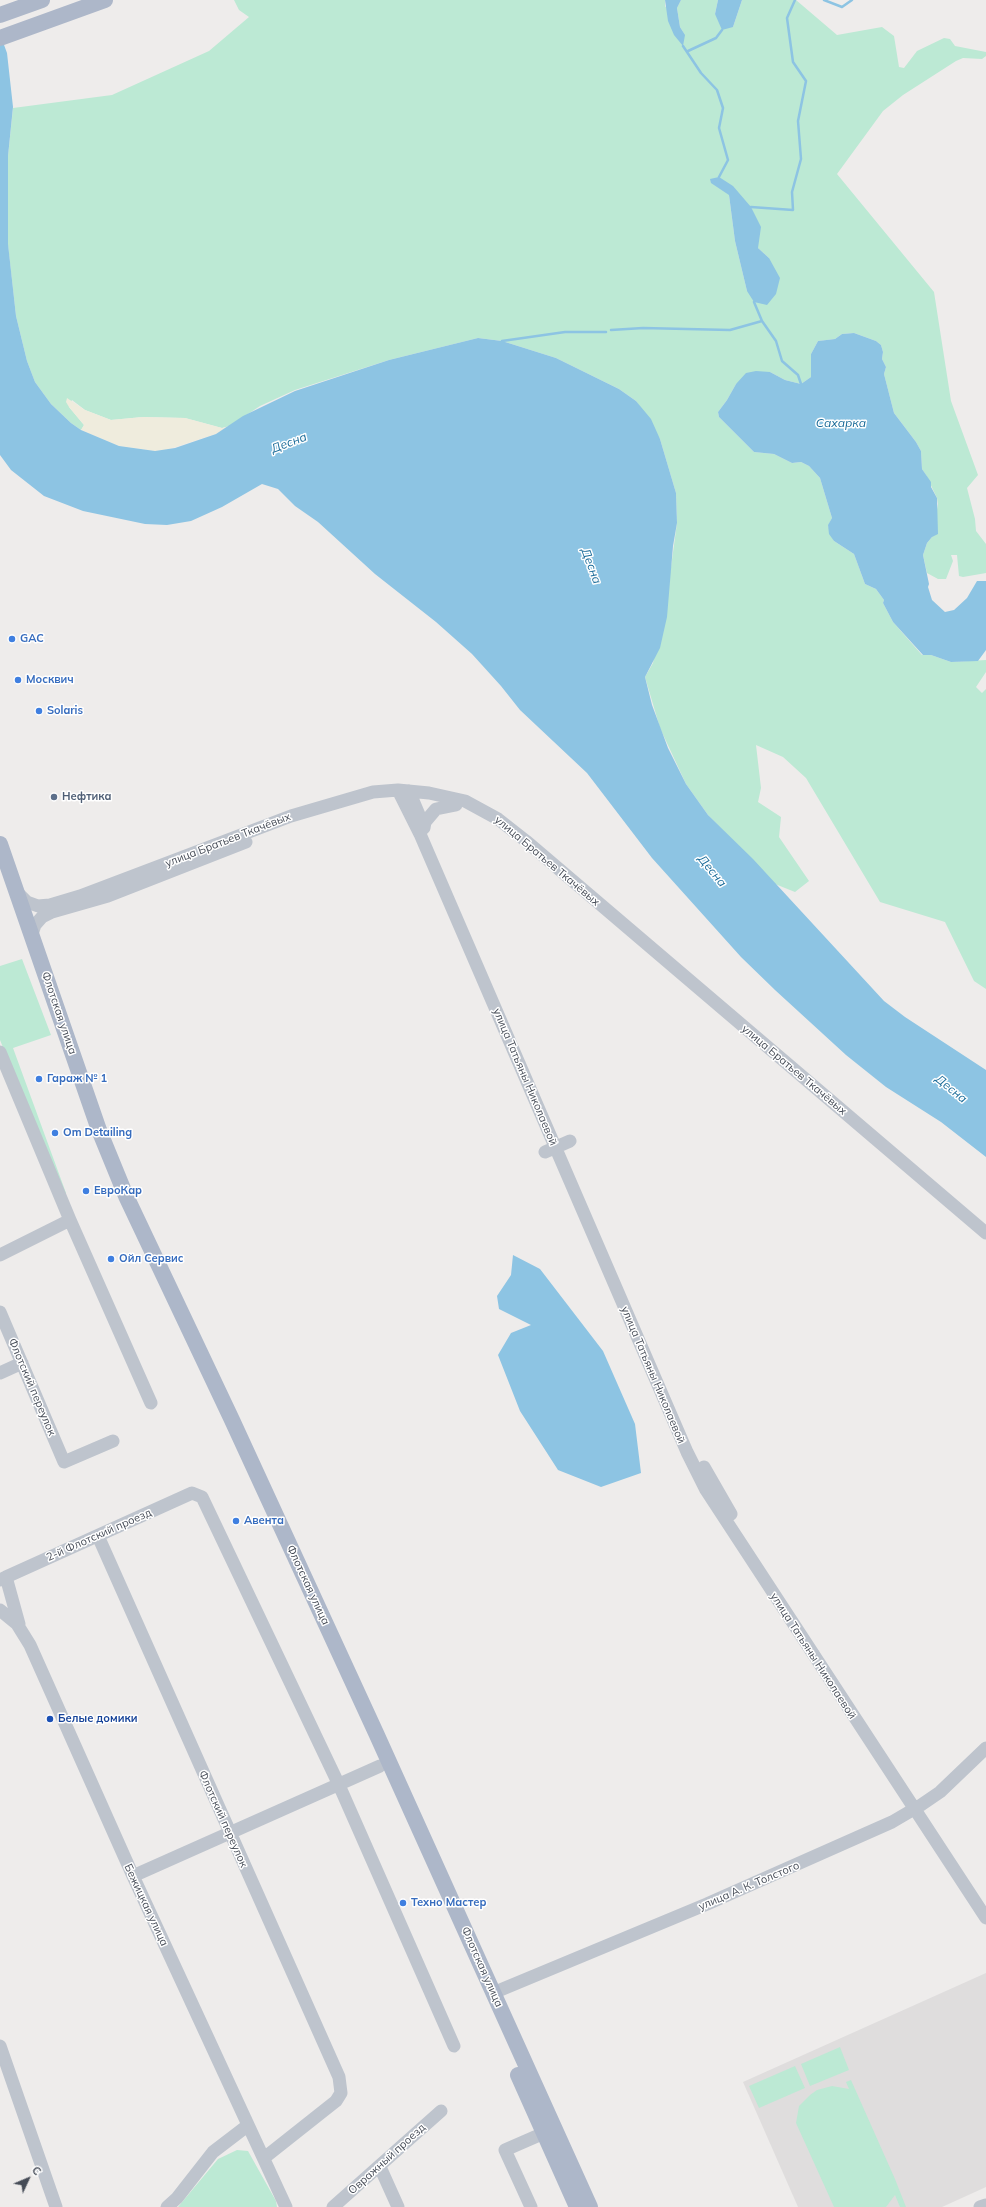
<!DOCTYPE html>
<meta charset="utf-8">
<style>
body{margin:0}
#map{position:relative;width:986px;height:2207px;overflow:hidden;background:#eeeceb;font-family:Mulish,sans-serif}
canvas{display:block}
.north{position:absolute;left:8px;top:2159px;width:40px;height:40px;-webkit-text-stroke:3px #fff;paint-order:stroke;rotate:46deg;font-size:11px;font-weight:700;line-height:16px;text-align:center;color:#464c57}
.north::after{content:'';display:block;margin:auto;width:14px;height:18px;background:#464c57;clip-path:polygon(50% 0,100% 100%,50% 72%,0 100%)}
</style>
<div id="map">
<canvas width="986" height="2207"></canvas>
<div class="north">С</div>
</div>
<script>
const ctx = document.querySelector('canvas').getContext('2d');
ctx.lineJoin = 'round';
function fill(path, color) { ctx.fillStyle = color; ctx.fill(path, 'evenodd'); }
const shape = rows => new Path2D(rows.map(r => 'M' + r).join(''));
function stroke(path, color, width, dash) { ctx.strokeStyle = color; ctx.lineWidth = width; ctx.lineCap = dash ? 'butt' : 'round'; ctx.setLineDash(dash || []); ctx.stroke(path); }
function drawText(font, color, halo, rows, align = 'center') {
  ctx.font = font + ' Mulish,sans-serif'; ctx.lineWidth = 3; ctx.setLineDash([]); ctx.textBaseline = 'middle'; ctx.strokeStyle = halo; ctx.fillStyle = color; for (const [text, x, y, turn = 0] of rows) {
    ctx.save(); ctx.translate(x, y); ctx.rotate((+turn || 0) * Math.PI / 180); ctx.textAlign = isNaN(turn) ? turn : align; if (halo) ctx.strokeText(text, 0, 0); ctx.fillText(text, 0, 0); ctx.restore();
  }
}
fill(shape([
 [986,1973,986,2187,942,2207,798,2207,743,2082]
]), '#dfdddd');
fill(shape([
 [234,0,665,0,665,6,685,35,680,27,677,8,681,0,718,0,715,14,733,27,742,0,796,0,837,35,882,27,894,36,899,67,904,68,917,51,944,38,950,39,955,46,986,52,986,56,982,59,963,58,956,61,903,95,883,111,837,174,934,292,951,401,978,475,967,488,975,519,976,531,986,544,986,573,963,577,959,576,957,555,951,555,953,561,946,579,938,579,927,573,923,555,927,543,932,537,938,504,937,498,926,475,922,469,921,451,916,442,894,413,884,374,886,367,882,359,883,352,881,345,876,341,854,333,842,334,835,339,818,341,811,354,811,377,801,384,785,380,770,372,736,384,727,400,718,412,719,417,754,452,774,454,792,463,801,462,809,466,820,478,832,518,828,526,834,541,854,554,865,584,876,589,884,600,883,603,893,622,922,655,931,655,951,662,986,660,986,672,976,687,982,693,986,689,986,989,974,981,945,922,880,902,806,778,783,757,756,745,761,788,758,802,781,817,779,837,809,881,795,892,775,884,708,815,686,784,660,728,645,677,653,663,671,567,677,523,676,493,660,439,636,401,619,389,556,358,502,341,478,338,389,360,295,390,260,406,230,426,222,428,185,418,143,417,111,420,85,410,72,400,69,407,84,425,81,430,71,423,51,404,35,382,27,361,16,316,8,245,8,156,13,108,112,95,209,51,249,17,239,10],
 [729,195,758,248,769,258,747,291,735,241],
 [22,959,51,1035,13,1048,66,1193,63,1195,0,1040,0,966],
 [840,2047,849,2070,810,2086,801,2064],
 [795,2066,805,2088,759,2108,749,2086],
 [851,2080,895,2179,906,2207,900,2207,895,2195,886,2207,834,2207,796,2123,799,2106,810,2095,817,2090,832,2086,849,2089,846,2082],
 [237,2150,248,2151,276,2201,277,2207,178,2207,218,2159]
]), '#bce9d4');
fill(shape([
 [67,398,85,410,111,420,143,417,185,418,222,428,230,426,216,434,166,450,155,451,119,446,81,430,84,425,69,407,66,402]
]), '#efecdd');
fill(shape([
 [665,0,681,0,677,8,680,27,685,35,683,46,674,35,668,21],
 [718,0,742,0,733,27,722,30,715,14],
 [0,34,7,53,13,107,8,156,8,244,16,316,27,361,35,382,51,404,71,423,81,430,119,446,155,451,175,448,216,434,243,416,295,391,389,360,478,338,502,341,556,358,619,389,636,401,651,419,660,439,676,493,677,523,673,546,667,617,660,648,645,677,652,705,668,748,686,784,708,815,753,859,884,1001,905,1017,986,1070,986,1157,941,1122,886,1087,846,1055,775,990,741,957,652,858,587,773,520,710,501,686,472,654,436,622,375,574,318,522,295,506,278,489,262,484,222,507,191,521,167,525,145,524,83,511,44,496,11,470,0,455],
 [719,177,733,186,751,207,761,227,758,248,769,258,780,278,776,294,767,305,754,302,747,291,735,241,729,195,711,183,710,179],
 [854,333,876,341,881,345,883,352,882,359,886,367,884,374,894,413,916,442,921,451,922,469,931,482,931,487,937,498,938,534,932,537,927,543,923,555,929,584,928,587,932,600,945,612,954,610,967,598,977,581,986,581,986,650,978,661,951,662,931,655,923,655,893,622,883,603,884,600,876,589,865,584,854,554,834,541,829,534,828,525,832,518,820,478,809,466,801,462,792,463,774,454,754,452,719,417,718,412,727,400,736,384,746,373,756,371,770,372,785,380,801,384,811,377,811,354,818,341,835,339,842,334],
 [513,1255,540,1269,603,1351,635,1424,641,1473,601,1487,558,1470,520,1411,498,1355,511,1333,531,1325,499,1309,497,1296,511,1275]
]), '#8dc4e3');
stroke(shape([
 [824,0,842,7,852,0],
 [683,46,701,73,717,90,723,108,719,128,728,160,719,177],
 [688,51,716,38,722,30],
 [751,207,793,210,792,192,801,159,798,121,806,81,793,62,787,18,795,0],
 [754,302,762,321,776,341,782,361,798,375,801,384],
 [611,330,643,328,730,330,762,321],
 [502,341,565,332,606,332]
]), '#8dc4e3', 2.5);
stroke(shape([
 [398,790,420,834,687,1452,706,1490,986,1918],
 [409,791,420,817],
 [424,828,425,822,436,809,456,805],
 [17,892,27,902,38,906,50,905,80,896,291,816,373,792,398,790,429,793,465,801,498,819,526,841,986,1233],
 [32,934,35,925,42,917,52,912,108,896,246,842],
 [0,1052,70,1220,151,1403],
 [545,1152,570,1141],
 [0,1255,70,1220],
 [0,1312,64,1462,113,1441],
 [0,1373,22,1363],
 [704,1467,731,1514],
 [98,1536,339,2077,341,2093,336,2101,264,2158],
 [6,1577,192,1493,202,1497,339,1785,454,2046],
 [0,1580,6,1577,19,1624],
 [0,1610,17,1624,30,1645,133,1876,286,2207],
 [133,1876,380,1766],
 [493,1993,707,1904,892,1822,921,1805,940,1792,986,1748],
 [0,2046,56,2207],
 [380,2167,398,2207],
 [167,2207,177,2198,213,2152,247,2126],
 [333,2207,441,2111],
 [531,2207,505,2150,544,2133],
 [980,2207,986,2205]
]), '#bec4cd', 13);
stroke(shape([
 [0,15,42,0],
 [0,38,105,0],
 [0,844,99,1130,126,1196,232,1420,376,1733,590,2207],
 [518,2075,577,2207]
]), '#adb7c9', 16);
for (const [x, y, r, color] of [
 [12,639,4,"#3f7fe0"],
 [18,680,4,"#3f7fe0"],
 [39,711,4,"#3f7fe0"],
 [54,797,4,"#5c6f8a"],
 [39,1079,4,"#3f7fe0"],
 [55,1133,4,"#3f7fe0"],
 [86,1191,4,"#3f7fe0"],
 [111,1259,4,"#3f7fe0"],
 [236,1521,4,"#3f7fe0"],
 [50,1719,4,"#1a4fb4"],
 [403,1903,4,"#3f7fe0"]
]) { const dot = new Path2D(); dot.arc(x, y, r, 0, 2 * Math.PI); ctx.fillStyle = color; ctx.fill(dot); stroke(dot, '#fff', 1.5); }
drawText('bold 11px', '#366cbe', '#fff', [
 ["GAC",20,639],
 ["Москвич",26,680],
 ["Solaris",47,711],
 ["Гараж № 1",47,1079],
 ["Om Detailing",63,1133],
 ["ЕвроКар",94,1191],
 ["Ойл Сервис",119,1259],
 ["Авента",244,1521],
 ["Техно Мастер",411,1903]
], 'left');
drawText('bold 11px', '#4e5e75', '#fff', [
 ["Нефтика",62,797]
], 'left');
drawText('11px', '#464c57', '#fff', [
 ["улица Братьев Ткачёвых",228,840,-21],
 ["улица Братьев Ткачёвых",547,861,40],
 ["Флотская улица",59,1013,71],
 ["улица Братьев Ткачёвых",794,1070,40],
 ["улица Татьяны Николаевой",525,1077,67],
 ["улица Татьяны Николаевой",653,1375,67],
 ["Флотский переулок",32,1387,67],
 ["2-й Флотский проезд",99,1535,-24],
 ["Флотская улица",308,1585,65],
 ["улица Татьяны Николаевой",813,1656,57],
 ["Флотский переулок",223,1819,66],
 ["улица А. К. Толстого",749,1886,-23],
 ["Бежицкая улица",146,1905,65],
 ["Флотская улица",482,1967,66],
 ["Овражный проезд",387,2159,-42]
]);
drawText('bold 11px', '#164399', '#fff', [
 ["Белые домики",58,1719]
], 'left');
drawText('italic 12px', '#186a98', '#fff', [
 ["Сахарка",841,423],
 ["Десна",289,443,-21],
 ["Десна",591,566,70],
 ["Десна",712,871,51],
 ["Десна",951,1089,39]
]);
</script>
